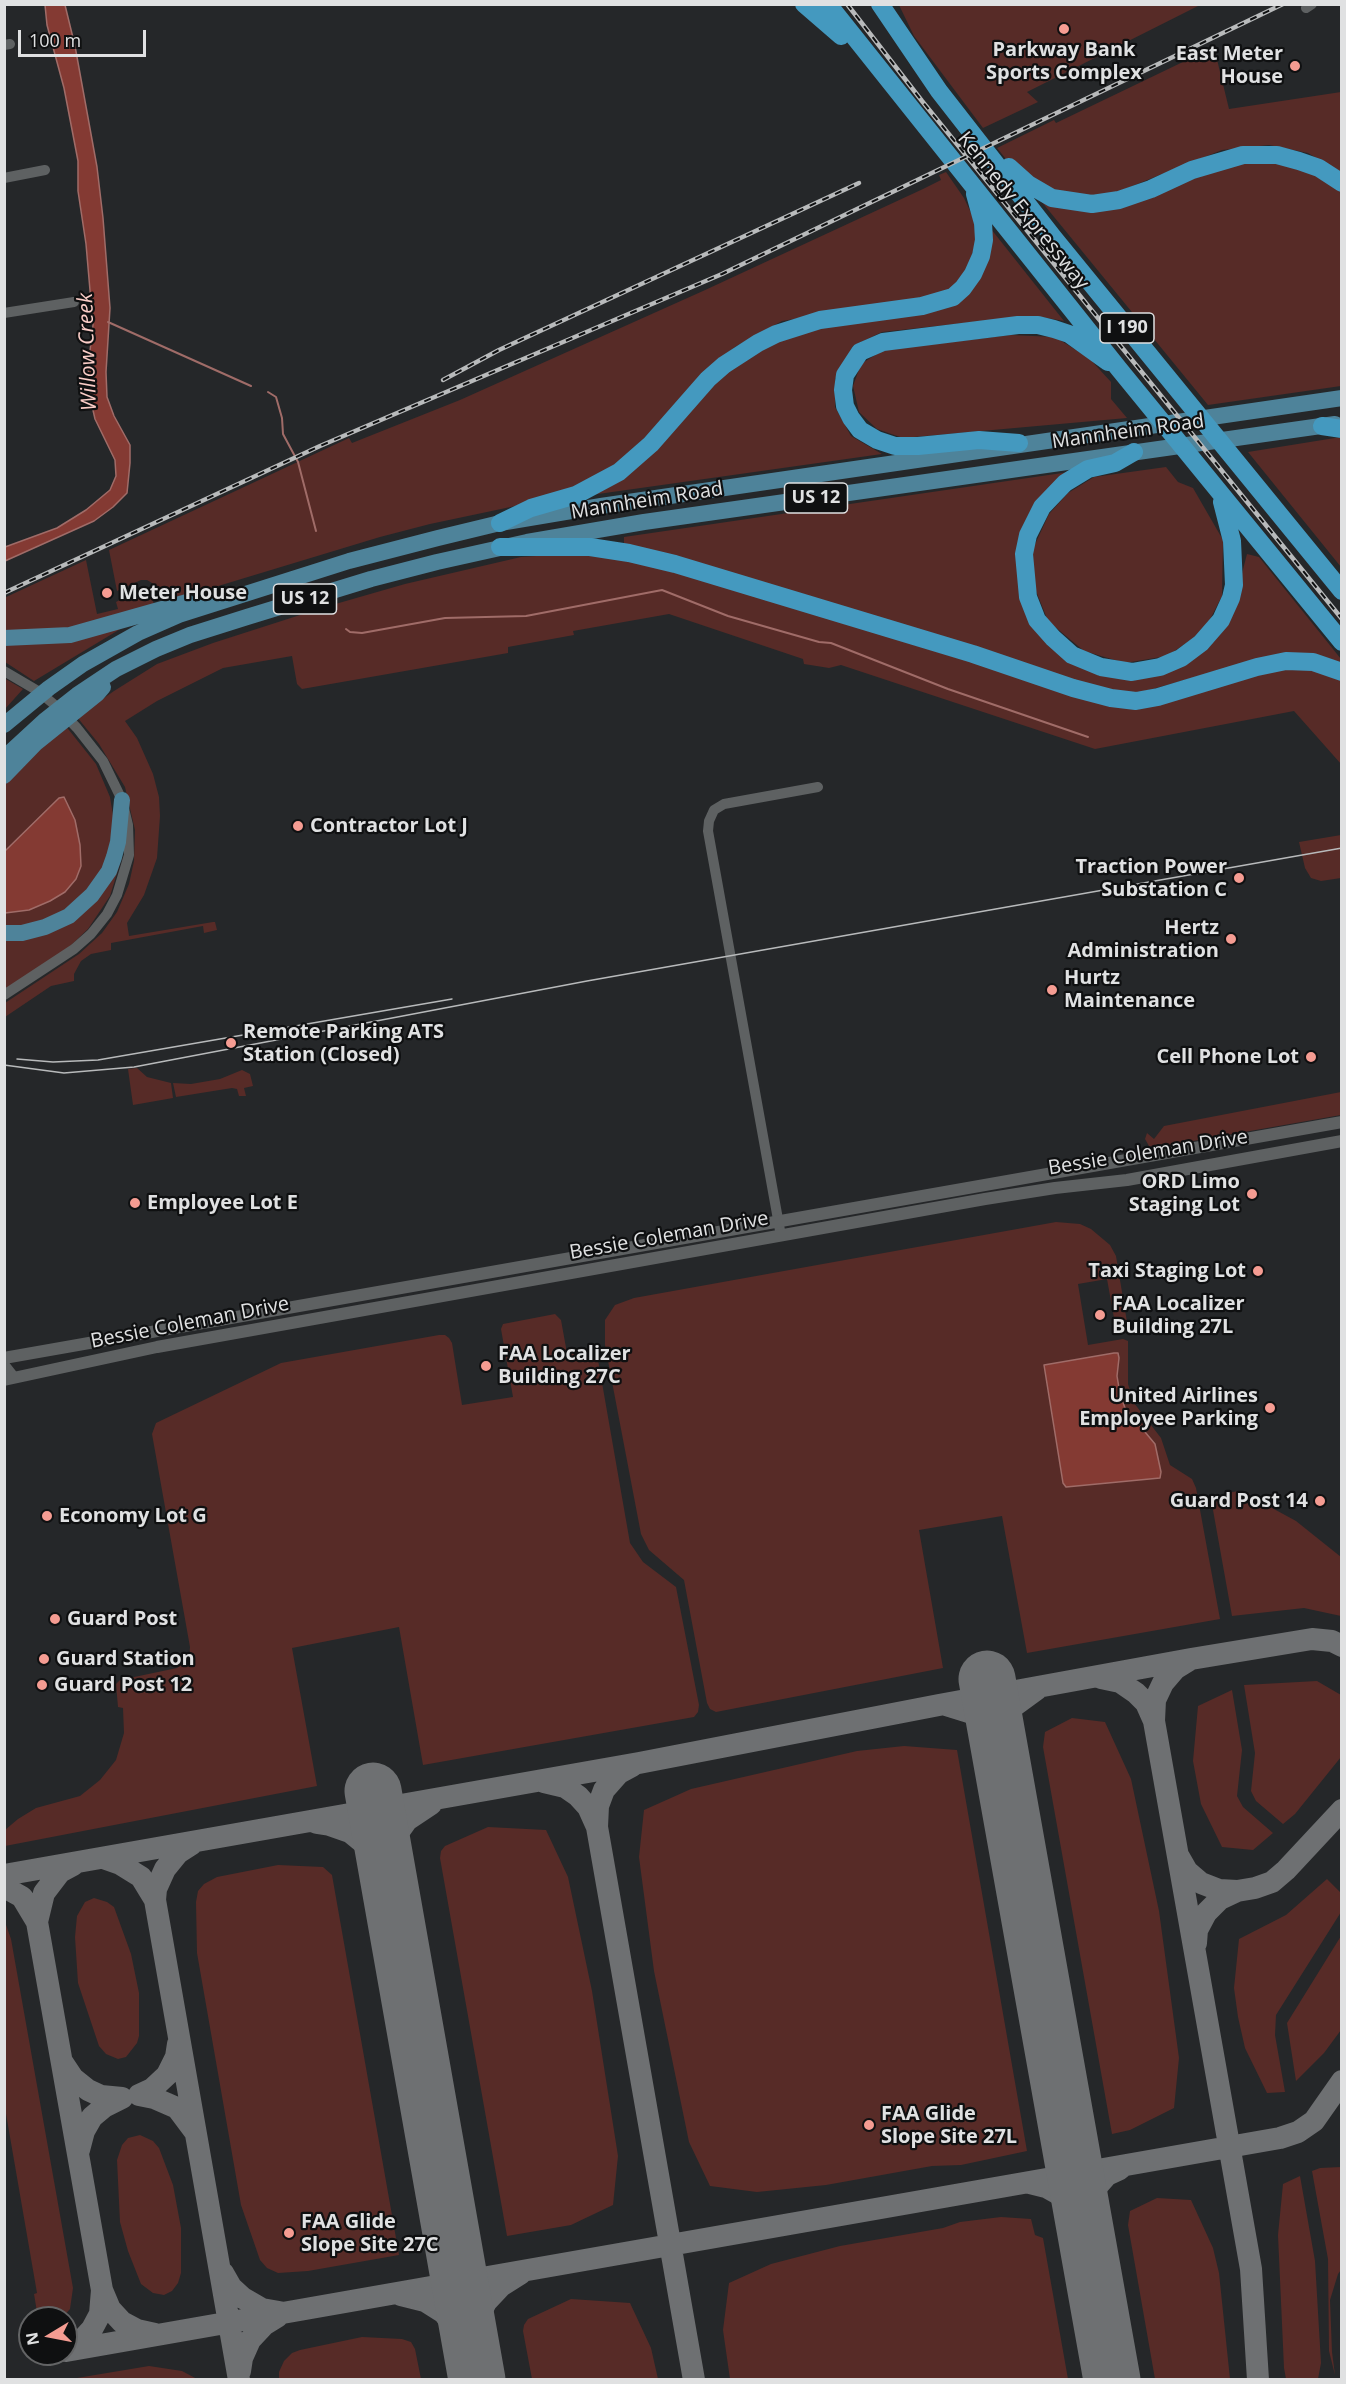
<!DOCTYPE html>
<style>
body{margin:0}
#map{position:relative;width:1346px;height:2384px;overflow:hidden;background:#252729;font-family:"Open Sans",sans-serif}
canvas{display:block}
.frame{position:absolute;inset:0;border:6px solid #e0e1e2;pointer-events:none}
.north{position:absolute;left:18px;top:2306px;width:60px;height:60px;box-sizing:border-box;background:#0f1011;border:2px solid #636465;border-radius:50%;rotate:260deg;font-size:16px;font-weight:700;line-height:24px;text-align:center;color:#e0e1e2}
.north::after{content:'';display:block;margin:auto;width:21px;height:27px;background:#f59c92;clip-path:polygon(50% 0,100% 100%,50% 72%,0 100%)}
.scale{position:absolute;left:18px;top:30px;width:128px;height:27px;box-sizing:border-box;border:3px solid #e0e1e2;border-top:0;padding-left:8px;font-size:18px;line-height:21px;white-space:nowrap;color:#e0e1e2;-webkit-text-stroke:4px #0f1011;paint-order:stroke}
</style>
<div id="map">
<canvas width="1346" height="2384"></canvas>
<div class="frame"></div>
<div class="north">N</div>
<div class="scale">100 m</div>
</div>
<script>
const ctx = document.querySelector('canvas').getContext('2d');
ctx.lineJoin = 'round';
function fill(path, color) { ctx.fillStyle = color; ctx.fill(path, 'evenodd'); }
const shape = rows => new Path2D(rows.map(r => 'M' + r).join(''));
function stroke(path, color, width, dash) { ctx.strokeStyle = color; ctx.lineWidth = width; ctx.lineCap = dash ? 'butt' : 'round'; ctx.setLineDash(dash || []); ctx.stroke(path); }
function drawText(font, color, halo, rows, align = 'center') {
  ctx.font = font + ' "Open Sans",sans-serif'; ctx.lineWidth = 4.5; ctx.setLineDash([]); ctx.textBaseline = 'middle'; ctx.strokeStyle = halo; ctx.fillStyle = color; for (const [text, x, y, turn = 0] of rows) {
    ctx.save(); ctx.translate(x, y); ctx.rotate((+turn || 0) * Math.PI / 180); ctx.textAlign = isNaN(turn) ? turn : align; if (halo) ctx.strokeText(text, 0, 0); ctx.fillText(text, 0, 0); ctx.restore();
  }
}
fill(shape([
 [899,5,1200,5,1027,92,1038,102,983,128,914,36],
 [1214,47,1229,109,1341,92,1341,173,1308,153,1269,145,1222,150,1110,195,1064,198,1010,164,997,148,1054,120,1056,123],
 [1272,161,1311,171,1341,191,1341,386,1208,405,1041,201,1068,208,1232,163],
 [946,172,964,198,973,217,975,231,975,245,967,271,954,286,945,293,933,296,782,321,735,347,705,371,651,432,615,466,589,481,539,501,430,524,380,537,172,600,164,597,152,583,147,580,141,580,117,591,109,550,349,438,352,443,460,400,703,291,923,189,941,180,939,175],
 [991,229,1064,321,1041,317,992,320,882,332,853,346,835,379,835,407,851,436,882,454,591,495,731,367,780,338,830,326,947,308],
 [1011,335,1055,337,1089,358,1111,382,1111,399,1127,418,903,438,877,429,859,412,853,386,861,364,883,350],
 [1341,437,1341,567,1248,452],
 [1166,467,1178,482,1193,488,1223,540,1222,596,1204,631,1167,656,1125,663,1084,651,1048,621,1034,586,1031,553,1049,514,1068,493,1094,477],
 [1069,472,1036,502,1019,591,1098,674,1176,667,1210,646,1232,612,1247,554,1259,557,1341,659,1341,664,1257,660,1138,693,1106,690,624,544,624,537],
 [566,554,615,558,661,567,1114,706,1284,669,1311,669,1341,679,1341,764,1294,711,1095,749,841,665,829,668,804,664,803,659,669,614,573,631,574,635,508,647,508,653,302,689,297,684,292,656,223,668,157,701,125,721,137,738,153,774,159,797,160,816,157,858,144,895,127,923,129,936,213,922,215,922,217,930,204,933,203,926,111,943,111,950,91,954,81,961,74,974,74,981,51,986,5,1017,5,1003,79,954,102,933,117,912,129,884,134,861,135,830,125,787,99,744,77,717,114,691,157,664,213,643,325,607,405,584,521,557],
 [86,560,97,614,118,609,116,602,142,588,148,590,155,606,74,629,5,631,4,598],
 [122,628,34,681,5,662,5,642],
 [4,678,23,689,5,709,4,709],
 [65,725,96,764,110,797,114,821,106,865,76,904,39,924,5,927,4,785],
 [1341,835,1341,878,1321,881,1311,878,1305,868,1299,842],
 [122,857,110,896,88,929,67,949,5,990,5,938,47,933],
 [137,1068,147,1077,171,1083,173,1098,133,1105,128,1069],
 [242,1070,250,1074,253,1086,244,1088,246,1096,239,1096,237,1089,232,1088,176,1097,173,1083,191,1084,220,1079],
 [1341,1092,1341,1115,1159,1147,1149,1146,1145,1139,1147,1133,1154,1139,1164,1126],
 [1056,1222,1080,1224,1091,1229,1110,1245,1116,1256,1128,1328,1116,1329,1107,1279,1078,1284,1088,1345,1123,1339,1128,1341,1128,1384,1134,1403,1161,1438,1170,1465,1192,1479,1196,1488,1220,1619,1027,1653,1002,1516,919,1530,943,1668,716,1712,710,1709,707,1703,684,1580,649,1550,641,1534,605,1345,605,1320,615,1305,634,1298],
 [555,1314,561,1320,567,1353,590,1350,597,1354,630,1543,643,1562,676,1587,699,1705,698,1712,694,1717,423,1765,399,1627,292,1648,317,1786,5,1846,5,1830,18,1819,36,1808,80,1796,100,1780,116,1760,124,1733,123,1708,118,1707,116,1684,120,1680,177,1668,189,1659,190,1647,152,1434,156,1423,281,1363,439,1335,445,1335,449,1338,452,1343,462,1405,513,1397,501,1329,503,1324],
 [1239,1491,1250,1494,1250,1496,1296,1521,1341,1557,1341,1616,1304,1608,1232,1616,1213,1510,1216,1502,1221,1497,1226,1493],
 [1317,1681,1341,1695,1342,1744,1340,1746,1341,1757,1295,1814,1283,1824,1256,1801,1251,1791,1255,1753,1244,1685],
 [1232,1690,1242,1750,1237,1796,1243,1807,1273,1833,1253,1850,1222,1847,1201,1804,1193,1761,1198,1706],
 [1072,1718,1105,1722,1131,1779,1159,1911,1179,2058,1174,2108,1130,2130,1112,2134,1043,1747,1045,1732],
 [904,1746,957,1750,1027,2151,961,2165,932,2166,826,2185,757,2192,710,2186,689,2142,654,1971,639,1857,644,1810,691,1789,857,1751],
 [488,1827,546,1830,568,1877,592,1991,618,2156,613,2205,571,2225,507,2236,440,1858,441,1851,445,1846],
 [278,1865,323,1867,332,1875,399,2255,308,2271,278,2273,267,2268,260,2260,241,2205,197,1953,196,1902,198,1891,204,1884,217,1877],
 [1327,1879,1341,1893,1341,1912,1276,2015,1275,2035,1285,2092,1267,2093,1245,2048,1238,2017,1234,1988,1239,1939,1286,1915],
 [94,1898,107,1902,114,1907,131,1954,139,1993,139,2036,137,2043,126,2057,118,2059,106,2054,99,2046,78,1983,75,1937,77,1916,85,1902],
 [5,1922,11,1939,73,2288,70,2309,62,2318,38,2318,34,2294,37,2293,5,2108],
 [1341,1936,1341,2030,1324,2053,1296,2081,1287,2023],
 [140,2135,153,2141,159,2148,173,2185,181,2228,181,2273,178,2283,172,2291,164,2295,153,2293,141,2284,128,2251,120,2222,117,2160,122,2145,128,2138],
 [1341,2167,1341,2270,1338,2274,1330,2300,1332,2352,1335,2375,1329,2351,1328,2259,1312,2171,1320,2168],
 [1300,2176,1315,2261,1321,2363,1318,2379,1286,2379,1284,2368,1278,2235,1283,2184],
 [1157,2198,1191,2200,1213,2248,1219,2273,1230,2379,1155,2379,1128,2225,1130,2211],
 [1001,2217,1031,2219,1035,2235,1043,2238,1068,2379,730,2379,723,2330,729,2283,771,2264,840,2246,943,2228,960,2222],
 [571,2299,630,2303,651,2348,658,2379,532,2379,523,2331,524,2325,528,2319],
 [362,2337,402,2339,411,2342,415,2349,421,2379,279,2379,279,2372,284,2361,292,2353,300,2350],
 [149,2366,182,2371,197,2379,71,2379]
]), '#572b27');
const water = shape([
 [45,5,65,5,75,46,97,167,103,218,110,308,106,372,107,397,114,416,130,445,130,463,127,493,113,507,94,521,5,561,5,547,57,528,86,510,110,490,116,476,115,460,95,419,90,397,88,368,93,325,86,244,78,191,78,161,64,88,47,25,45,5],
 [64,797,75,820,80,845,81,866,76,879,65,892,50,901,29,910,5,913,5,851,59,798,64,797],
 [1114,1353,1118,1353,1119,1358,1117,1376,1120,1394,1125,1408,1155,1444,1161,1472,1160,1478,1066,1487,1063,1483,1044,1365,1114,1353]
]);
fill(water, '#843a33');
stroke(water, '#a06c68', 1.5);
stroke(shape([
 [108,322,251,386],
 [268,392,276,397,282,418,283,434,298,462,316,531],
 [346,629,350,632,362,633,445,618,526,616,662,590,728,616,819,642,831,643,948,689,1088,737]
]), '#a06c68', 2);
stroke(shape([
 [1101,1678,1120,1682,1136,1693,1146,1703,1154,1721,1251,2269,1258,2380],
 [946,1705,975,1714,990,1727,999,1745],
 [1154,1721,1155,1700,1163,1683,1175,1669,1188,1661],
 [999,1745,1003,1725,1011,1708,1037,1689],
 [544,1782,565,1787,578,1796,588,1807,597,1827,598,1806,604,1790,619,1773,632,1766],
 [317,1823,330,1825,350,1832,372,1850,387,1872,392,1841,407,1820,431,1804],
 [597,1827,694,2380],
 [1179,1857,1187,1871,1201,1883,1219,1890,1237,1891,1255,1888,1272,1882,1286,1870,1342,1810],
 [103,1858,120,1864,141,1877,155,1900,239,2380],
 [4,1875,639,1763,939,1705,1191,1659,1312,1639,1332,1641,1342,1646],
 [4,1887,22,1897,37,1922,44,1893,60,1872,73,1865],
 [155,1900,156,1889,165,1869,178,1853,192,1844],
 [37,1922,102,2290],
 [1196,1943,1197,1930,1206,1913,1220,1899,1237,1891],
 [178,2044,176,2057,167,2075,152,2089,139,2095,154,2098,177,2108,195,2132],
 [63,2063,73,2078,88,2090,101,2096,122,2098,104,2107,92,2117,84,2131,79,2150],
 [1030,2183,1046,2187,1064,2197,1074,2207,1085,2231],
 [1086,2232,1086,2211,1093,2191,1107,2175,1120,2169],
 [223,2273,231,2287,243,2298,262,2309,279,2312],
 [401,2295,425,2301,444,2313,472,2350,479,2316,486,2302,501,2286,520,2274],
 [67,2350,81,2341,92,2329,100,2314,102,2290,110,2309,122,2322,137,2330,155,2334],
 [66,2351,1280,2138,1298,2132,1314,2121,1342,2081],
 [240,2371,242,2358,250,2340,264,2325,277,2317]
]), '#6e7072', 22);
stroke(shape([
 [987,1679,1112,2380],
 [373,1791,477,2380]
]), '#6e7072', 57);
stroke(shape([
 [1306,8,1312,4],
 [4,45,10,44],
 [4,178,45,170],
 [4,313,74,302],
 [4,671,38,691,56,706,77,728,103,761,122,800,128,825,129,855,117,895,107,914,91,934,74,949,4,995],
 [781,1236,708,831,709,821,714,810,724,804,818,787],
 [4,1364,15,1378]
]), '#5e6162', 10);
stroke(shape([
 [4,1358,1342,1122],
 [4,1380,157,1347,985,1199,1055,1188,1127,1180,1342,1141]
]), '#5e6162', 12);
stroke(shape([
 [4,638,70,635,187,602],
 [4,725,49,688,83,664,138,633,179,615,349,561,438,538,500,523,601,506,1342,398],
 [4,758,44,721,77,695,116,669,156,649,190,635,247,617,371,579,437,562,527,542,644,522,1335,424],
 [4,776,36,743,97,694,103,687],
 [4,933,22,933,45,927,69,916,92,895,109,871,114,857,118,842,122,800]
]), '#4e839a', 16);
stroke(shape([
 [804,4,841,36],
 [828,4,1119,369,1342,642],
 [880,4,939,91,1053,237,1342,591],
 [1009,167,1028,184,1052,198,1092,204,1119,200,1151,189,1192,170,1243,155,1277,155,1299,161,1319,168,1342,183],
 [1322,426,1342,429],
 [1019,443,979,440,918,446,895,446,877,440,860,430,851,418,845,406,843,390,845,375,860,352,883,342,1018,325,1038,325,1054,329,1069,334,1108,362],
 [1134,452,1115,463,1088,469,1065,483,1042,507,1028,535,1024,554,1028,597,1037,620,1053,638,1072,655,1101,667,1132,672,1160,667,1181,658,1201,643,1221,620,1231,598,1234,585,1232,541,1222,502],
 [500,523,531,508,576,495,619,472,651,444,708,379,724,365,758,343,776,334,820,320,922,306,953,297,963,288,973,274,981,256,984,240,983,223,975,194],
 [500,547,590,547,629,553,675,564,973,654,1073,688,1111,698,1136,701,1158,697,1257,667,1286,661,1313,662,1342,672]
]), '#4499bf', 18);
stroke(shape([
 [17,1059,53,1062,98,1060,452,999],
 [4,1065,64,1073,134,1067,587,981,1342,848]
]), '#b8babb', 1.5);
const rail = shape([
 [847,4,922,101,1342,619],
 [443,380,499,350,859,183],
 [4,593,320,446,722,274,1283,4]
]);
stroke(rail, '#b8babb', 4.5);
stroke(rail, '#0f1011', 2, [7]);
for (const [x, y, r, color] of [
 [1064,29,6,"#f59c92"],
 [1295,66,6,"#f59c92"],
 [107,593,6,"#f59c92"],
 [298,826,6,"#f59c92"],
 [1239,878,6,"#f59c92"],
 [1231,939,6,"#f59c92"],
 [1052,990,6,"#f59c92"],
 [231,1043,6,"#f59c92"],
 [1311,1057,6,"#f59c92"],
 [1252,1194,6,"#f59c92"],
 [135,1203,6,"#f59c92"],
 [1258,1271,6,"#f59c92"],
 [1100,1315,6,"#f59c92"],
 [486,1366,6,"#f59c92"],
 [1270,1408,6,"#f59c92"],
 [1320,1501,6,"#f59c92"],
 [47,1516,6,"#f59c92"],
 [55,1619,6,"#f59c92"],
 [44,1659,6,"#f59c92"],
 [42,1685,6,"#f59c92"],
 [869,2125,6,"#f59c92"],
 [289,2233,6,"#f59c92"]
]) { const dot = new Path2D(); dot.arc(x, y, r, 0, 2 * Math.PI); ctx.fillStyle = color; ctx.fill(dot); stroke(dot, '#0f1011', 2); }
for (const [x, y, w] of [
 [1127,328,54],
 [816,498,63],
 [305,599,63]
]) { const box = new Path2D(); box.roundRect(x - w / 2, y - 15, w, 30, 4.5); ctx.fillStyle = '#0f1011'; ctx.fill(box); stroke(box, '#e0e1e2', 1.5); }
drawText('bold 18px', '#e0e1e2', null, [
 ["I 190",1127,328],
 ["US 12",816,498],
 ["US 12",305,599]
]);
drawText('bold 20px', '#e0e1e2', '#0f1011', [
 ["Parkway Bank",1064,50,"center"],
 ["Sports Complex",1064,73,"center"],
 ["East Meter",1283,54,"right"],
 ["House",1283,77,"right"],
 ["Meter House",119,593],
 ["Contractor Lot J",310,826],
 ["Traction Power",1227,867,"right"],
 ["Substation C",1227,890,"right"],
 ["Hertz",1219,928,"right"],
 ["Administration",1219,951,"right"],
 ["Hurtz",1064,978],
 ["Maintenance",1064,1001],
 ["Remote Parking ATS",243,1032],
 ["Station (Closed)",243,1055],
 ["Cell Phone Lot",1299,1057,"right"],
 ["ORD Limo",1240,1182,"right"],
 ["Staging Lot",1240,1205,"right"],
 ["Employee Lot E",147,1203],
 ["Taxi Staging Lot",1246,1271,"right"],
 ["FAA Localizer",1112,1304],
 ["Building 27L",1112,1327],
 ["FAA Localizer",498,1354],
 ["Building 27C",498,1377],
 ["United Airlines",1258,1396,"right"],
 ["Employee Parking",1258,1419,"right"],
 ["Guard Post 14",1308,1501,"right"],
 ["Economy Lot G",59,1516],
 ["Guard Post",67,1619],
 ["Guard Station",56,1659],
 ["Guard Post 12",54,1685],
 ["FAA Glide",881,2114],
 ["Slope Site 27L",881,2137],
 ["FAA Glide",301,2222],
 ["Slope Site 27C",301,2245]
], 'left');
drawText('20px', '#e0e1e2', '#0f1011', [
 ["Kennedy Expressway",1023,211,51],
 ["Mannheim Road",1128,432,-8],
 ["Mannheim Road",647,501,-9],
 ["Bessie Coleman Drive",1148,1153,-9],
 ["Bessie Coleman Drive",669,1236,-10],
 ["Bessie Coleman Drive",190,1323,-11]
]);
drawText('italic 21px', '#fccec8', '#0f1011', [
 ["Willow Creek",88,352,-92]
]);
</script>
